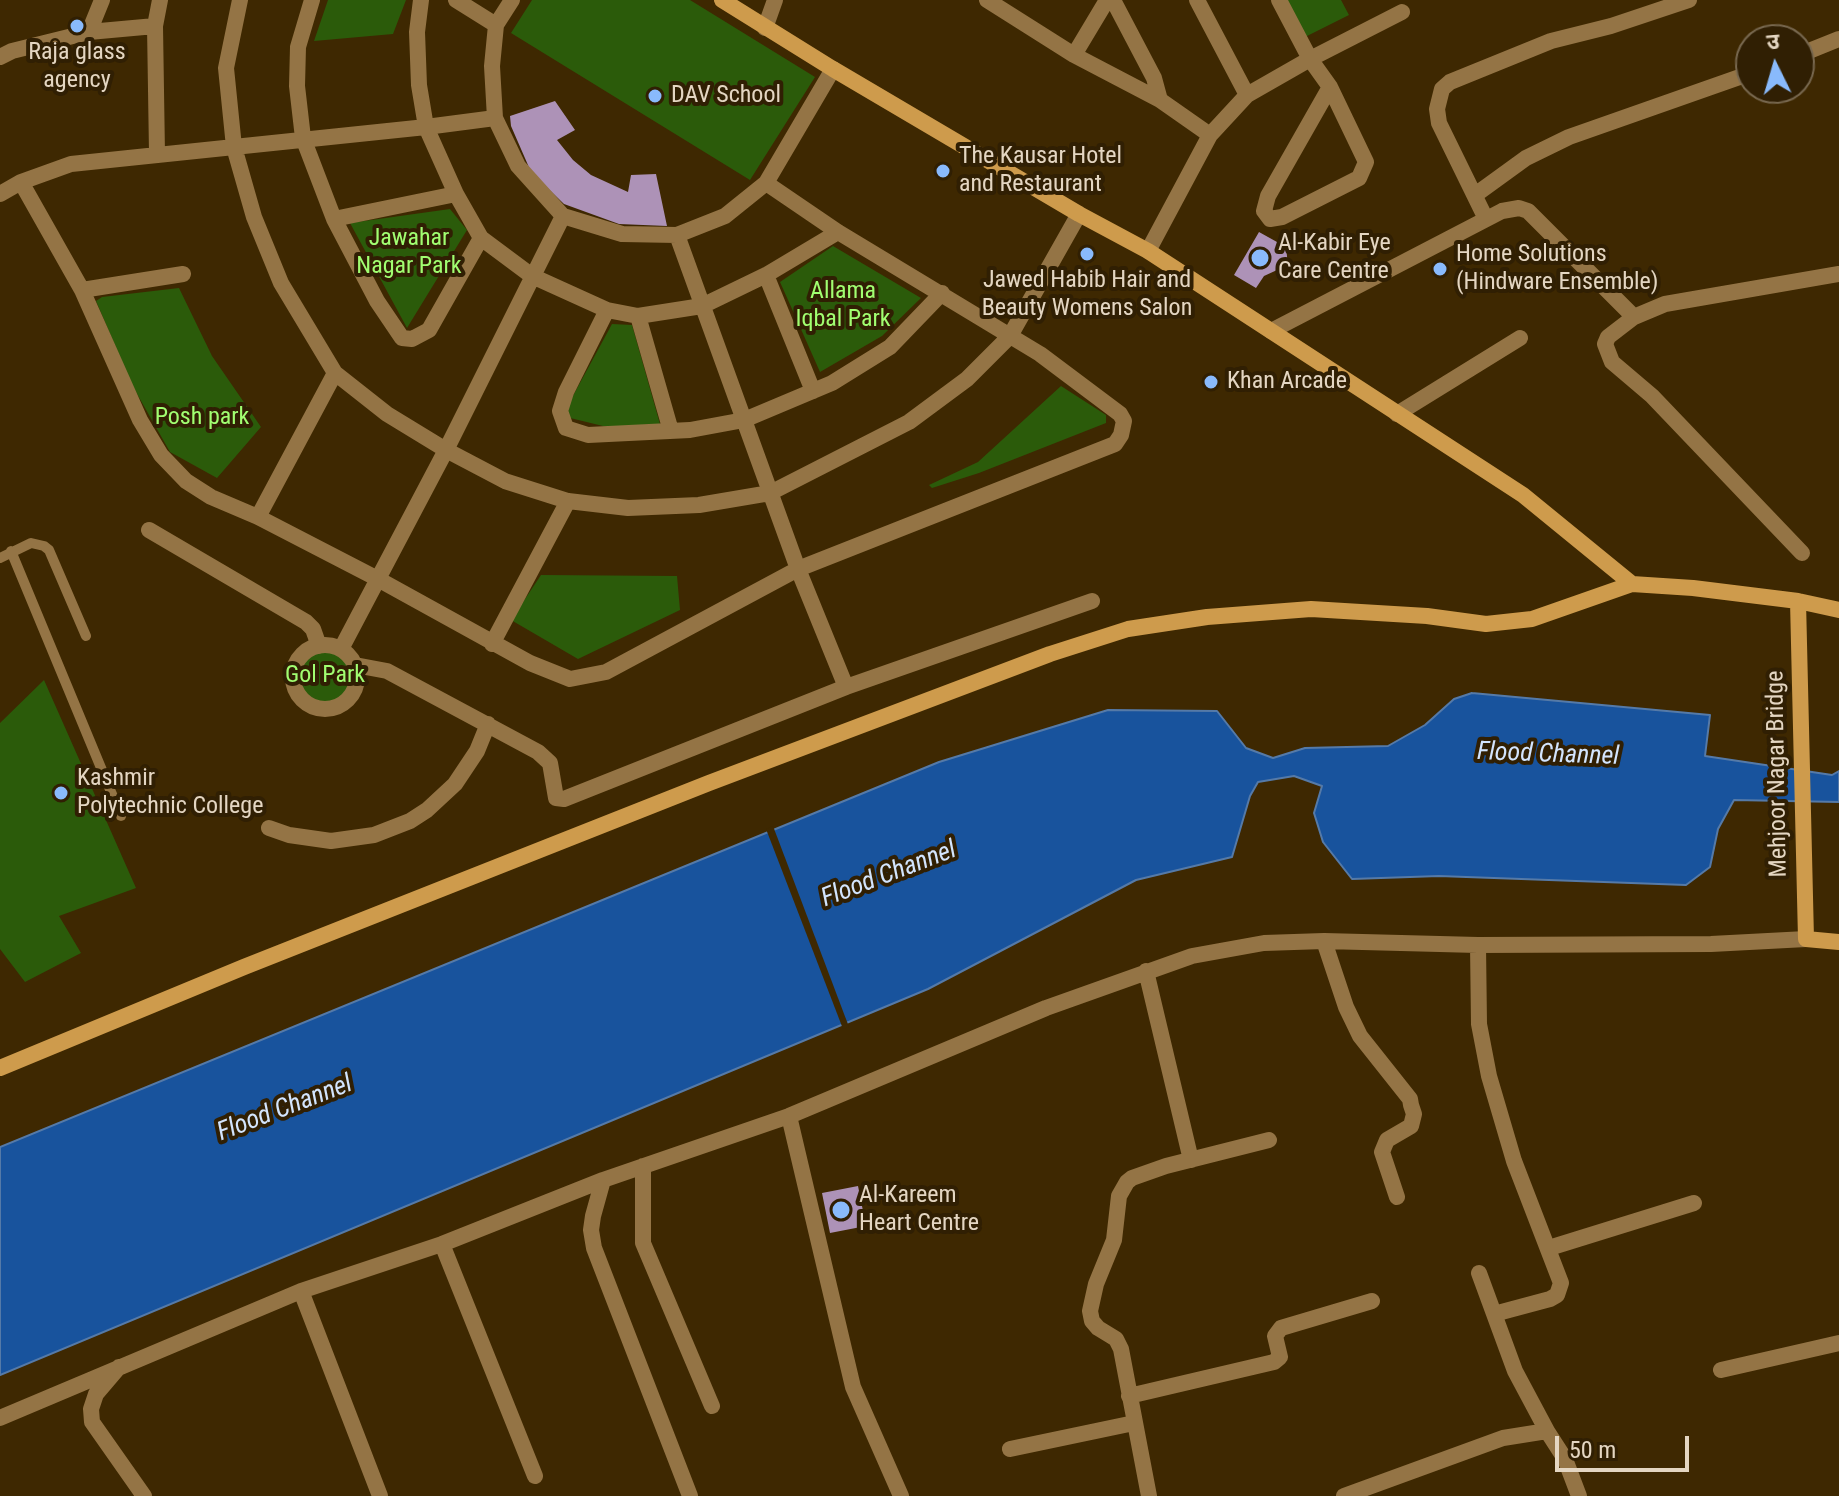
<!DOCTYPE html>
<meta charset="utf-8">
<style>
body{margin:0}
#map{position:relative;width:1839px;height:1496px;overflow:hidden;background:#3e2801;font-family:"Roboto Condensed","Noto Sans Devanagari",sans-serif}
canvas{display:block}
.north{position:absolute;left:1735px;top:24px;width:80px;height:80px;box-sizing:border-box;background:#301f03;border:2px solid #78684f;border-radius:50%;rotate:355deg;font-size:22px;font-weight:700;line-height:32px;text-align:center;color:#e4d6c2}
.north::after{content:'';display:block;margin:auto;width:28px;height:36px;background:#89bafc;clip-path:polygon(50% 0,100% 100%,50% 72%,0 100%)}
.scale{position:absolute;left:1555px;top:1436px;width:134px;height:36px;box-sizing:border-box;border:4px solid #e4d6c2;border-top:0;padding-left:10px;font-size:24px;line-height:28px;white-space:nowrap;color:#e4d6c2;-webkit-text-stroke:6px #301f03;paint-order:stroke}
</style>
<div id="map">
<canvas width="1839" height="1496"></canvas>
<div class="north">उ</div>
<div class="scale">50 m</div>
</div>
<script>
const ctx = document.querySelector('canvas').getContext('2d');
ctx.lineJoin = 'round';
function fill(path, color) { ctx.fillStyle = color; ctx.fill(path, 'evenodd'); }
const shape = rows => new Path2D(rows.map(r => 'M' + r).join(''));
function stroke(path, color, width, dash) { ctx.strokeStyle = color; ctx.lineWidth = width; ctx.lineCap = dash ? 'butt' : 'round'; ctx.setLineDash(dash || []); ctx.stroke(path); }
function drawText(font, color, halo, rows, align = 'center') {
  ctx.font = font + ' "Roboto Condensed",sans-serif'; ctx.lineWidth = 8; ctx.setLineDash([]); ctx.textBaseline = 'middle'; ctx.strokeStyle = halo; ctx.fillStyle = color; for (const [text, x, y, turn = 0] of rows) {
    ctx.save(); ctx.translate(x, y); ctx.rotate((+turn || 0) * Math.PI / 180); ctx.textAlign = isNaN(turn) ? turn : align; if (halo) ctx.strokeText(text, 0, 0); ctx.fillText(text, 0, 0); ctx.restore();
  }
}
fill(shape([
 [328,0,406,0,393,34,314,41],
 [532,0,690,0,815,77,750,180,511,33],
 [1284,0,1341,0,1349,15,1305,37],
 [450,209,467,230,407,328,350,223],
 [833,246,921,298,882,336,820,372,780,282],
 [179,288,212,356,261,427,217,478,170,452,132,385,96,301,102,297],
 [612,324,632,325,660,424,607,427,562,416],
 [1061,386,1106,415,1106,423,979,473,932,488,929,485,978,462],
 [541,575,677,576,680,610,578,659,511,620],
 '298 676a27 27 0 1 1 54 0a27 27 0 1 1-54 0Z',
 [44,680,136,888,59,916,81,953,25,982,0,949,0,723]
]), '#2b5b0a');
const water = shape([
 [1472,693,1710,715,1705,756,1832,775,1839,771,1839,802,1734,800,1718,829,1710,867,1686,885,1439,876,1352,879,1323,842,1314,813,1322,786,1294,776,1258,782,1250,796,1232,857,1136,880,928,989,0,1375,0,1147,939,762,1108,710,1217,711,1246,748,1273,758,1305,748,1388,746,1425,725,1454,699,1472,693]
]);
fill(water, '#18539d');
stroke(water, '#557aa8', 2);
fill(shape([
 [773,826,849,1027,843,1029,766,829]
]), '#3e2801');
fill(shape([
 [555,101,575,130,557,140,573,160,591,175,628,192,631,175,656,174,667,226,619,224,564,204,531,172,511,126,510,116],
 [1259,232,1286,247,1288,265,1264,276,1256,288,1234,275],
 [858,1186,866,1226,830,1233,822,1193]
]), '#ad92b7');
stroke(shape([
 [11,551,121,816],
 [0,558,31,543,44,546,49,550,86,636]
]), '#947445', 10);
stroke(shape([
 [240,0,226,68,234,147,254,217,281,283,335,373,387,414,446,450,505,481,568,501,628,508,699,505,770,493,909,422,967,379,1010,336,1079,214],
 [312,0,298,47,297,86,303,138,334,219,377,301,402,338,412,339,429,330,481,238],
 [421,0,417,32,419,85,426,127,456,194,481,238,532,276,607,310,638,316,702,306,766,275,838,232],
 [456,0,496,25],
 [512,0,496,25,492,66,495,118,518,166,563,216,622,234,677,235,725,216,766,183,833,69],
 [987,0,1074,55,1160,100,1210,135],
 [1113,0,1154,78,1160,100],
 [1197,0,1247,95],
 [1279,0,1310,59,1330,87,1366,162,1359,178,1282,217,1270,219,1264,211,1268,196,1330,87],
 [765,28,775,0],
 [89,32,102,0],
 [1074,55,1107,0],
 [1799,55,1839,39],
 [0,57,12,51,89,32,155,26],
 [157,154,155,26,160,0],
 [21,182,82,290,140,420,161,455,186,481,211,497,258,517,376,578,530,663,570,679,606,672,798,569,1115,444,1121,435,1124,421,1120,414,1040,354,838,232,766,183],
 [0,194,21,182,71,164,426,127,495,118],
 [1475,195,1526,158,1569,137,1751,73],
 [334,219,456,194],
 [1486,219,1439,123,1437,109,1442,89,1450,82,1551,41,1611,26,1689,0],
 [677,235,798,569,846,687],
 [1148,251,1210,135,1247,95,1310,59,1402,12],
 [766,275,813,391],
 [82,290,183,274],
 [607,310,566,392,560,411,566,428,588,435,690,430,744,420,832,383,890,347,942,293],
 [638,316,671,431],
 [1271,331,1502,211,1519,208,1528,211,1634,317],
 [1397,414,1520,338],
 [258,517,335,373],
 [149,530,306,622,313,629,319,646],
 [1802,553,1652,396,1612,362,1605,344,1608,337,1634,317,1665,304,1839,274],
 [492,644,568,501],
 '293 677a32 32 0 1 1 64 0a32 32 0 1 1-64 0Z',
 [341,649,446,450,563,216],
 [355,665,387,671,538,752,550,763,556,798,564,799,846,687,1092,601],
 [269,828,289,835,331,841,374,835,410,821,427,810,455,784,477,751,488,724],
 [1324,941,1346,1007,1360,1036,1410,1099,1411,1105,1414,1114,1411,1126,1387,1140,1382,1152,1397,1197],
 [1478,945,1479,1024,1489,1076,1514,1161,1561,1283,1557,1295,1550,1299,1494,1314],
 [1146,971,1191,1160],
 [789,1116,853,1387,901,1496],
 [643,1166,643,1243,712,1406],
 [603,1180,593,1216,591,1230,594,1248,690,1496],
 [442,1244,535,1476],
 [1549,1248,1694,1203],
 [1479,1273,1515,1371,1547,1431],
 [301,1291,380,1496],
 [119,1367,96,1394,91,1409,92,1422,144,1496],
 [1721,1370,1839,1343],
 [1129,1396,1274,1362,1280,1357,1275,1336,1281,1328,1372,1301],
 [0,1418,301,1291,442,1244,603,1180,789,1116,1046,1008,1192,956,1264,943,1324,941,1478,945,1711,944,1806,939],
 [1010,1449,1134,1423],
 [1149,1496,1121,1349,1116,1339,1098,1328,1092,1321,1090,1311,1096,1284,1114,1240,1119,1196,1127,1182,1132,1178,1166,1166,1269,1140],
 [1344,1496,1503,1438,1547,1431,1565,1459,1579,1496]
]), '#947445', 16);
stroke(shape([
 [722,0,833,69,1079,214,1148,251,1523,495,1632,584,1693,588,1798,601,1839,610],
 [1798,601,1806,939,1839,942],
 [0,1068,244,967,709,783,1050,654,1128,629,1207,617,1311,609,1427,616,1486,624,1532,619,1632,584]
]), '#ce9b4c', 16);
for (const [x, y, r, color] of [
 [77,26,8,"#89bafc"],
 [655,96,8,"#89bafc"],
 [943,171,8,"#89bafc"],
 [1087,254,8,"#89bafc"],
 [1260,258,10,"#89bafc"],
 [1440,269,8,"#89bafc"],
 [1211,382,8,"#89bafc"],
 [61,793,8,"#89bafc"],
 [841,1210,10,"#89bafc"]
]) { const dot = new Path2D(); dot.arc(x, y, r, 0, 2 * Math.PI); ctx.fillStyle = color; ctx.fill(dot); stroke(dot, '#301f03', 3); }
drawText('24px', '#e4d6c2', '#301f03', [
 ["Raja glass",77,53,"center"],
 ["agency",77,81,"center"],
 ["DAV School",671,96],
 ["The Kausar Hotel",959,157],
 ["and Restaurant",959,185],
 ["Al-Kabir Eye",1278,244],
 ["Care Centre",1278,272],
 ["Home Solutions",1456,255],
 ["(Hindware Ensemble)",1456,283],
 ["Jawed Habib Hair and",1087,281,"center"],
 ["Beauty Womens Salon",1087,309,"center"],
 ["Khan Arcade",1227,382],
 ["Kashmir",77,779],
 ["Polytechnic College",77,807],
 ["Al-Kareem",859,1196],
 ["Heart Centre",859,1224]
], 'left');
drawText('24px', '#a1fe71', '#301f03', [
 ["Jawahar",409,239],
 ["Nagar Park",409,267],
 ["Allama",843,292],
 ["Iqbal Park",843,320],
 ["Posh park",202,418],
 ["Gol Park",325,676]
]);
drawText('24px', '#e4d6c2', '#301f03', [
 ["Mehjoor Nagar Bridge",1778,774,-91]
]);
drawText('italic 26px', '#d3e5fe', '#301f03', [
 ["Flood Channel",1548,755,2],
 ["Flood Channel",889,875,-21],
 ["Flood Channel",285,1109,-21]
]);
</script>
